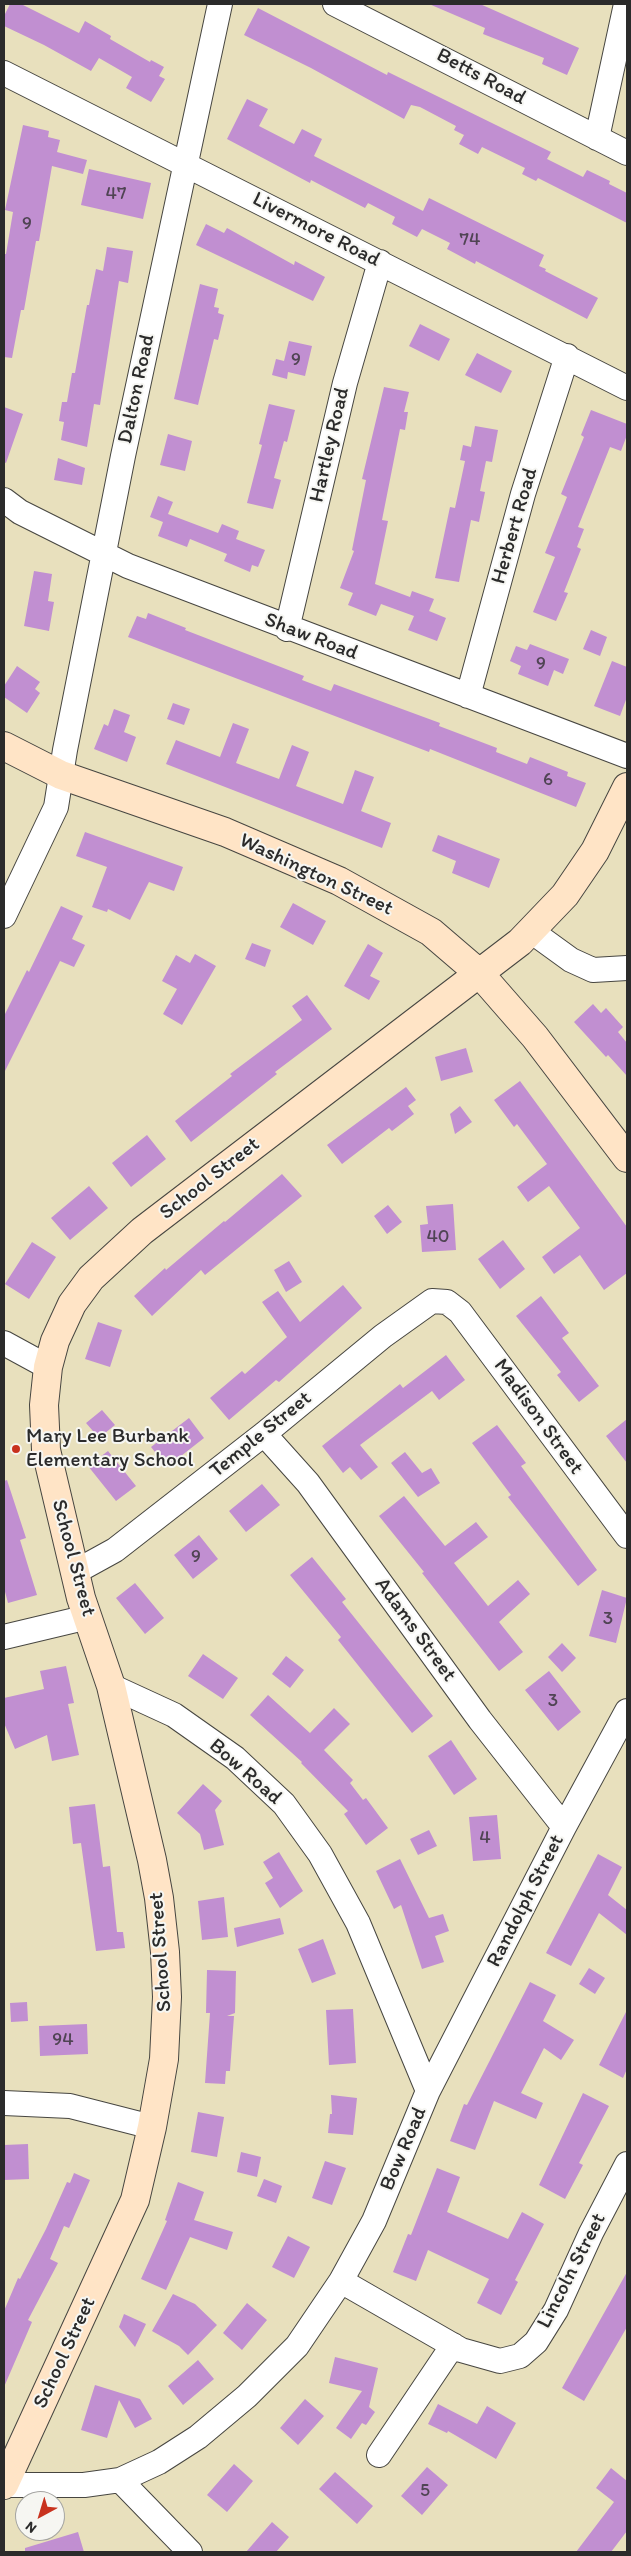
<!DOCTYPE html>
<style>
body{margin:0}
#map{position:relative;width:631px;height:2556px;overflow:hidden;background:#e8e0bd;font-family:Itim,sans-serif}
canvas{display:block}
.frame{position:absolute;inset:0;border:5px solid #2b2b2b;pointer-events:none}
.north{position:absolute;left:15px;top:2491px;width:50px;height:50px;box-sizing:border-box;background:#f6f6f2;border:1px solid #a5a5a2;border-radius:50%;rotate:219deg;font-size:14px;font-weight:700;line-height:20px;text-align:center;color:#2b2b2b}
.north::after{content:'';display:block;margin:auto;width:18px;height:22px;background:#c8321e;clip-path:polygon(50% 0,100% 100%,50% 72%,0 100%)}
</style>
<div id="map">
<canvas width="631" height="2556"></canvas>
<div class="frame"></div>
<div class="north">N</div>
</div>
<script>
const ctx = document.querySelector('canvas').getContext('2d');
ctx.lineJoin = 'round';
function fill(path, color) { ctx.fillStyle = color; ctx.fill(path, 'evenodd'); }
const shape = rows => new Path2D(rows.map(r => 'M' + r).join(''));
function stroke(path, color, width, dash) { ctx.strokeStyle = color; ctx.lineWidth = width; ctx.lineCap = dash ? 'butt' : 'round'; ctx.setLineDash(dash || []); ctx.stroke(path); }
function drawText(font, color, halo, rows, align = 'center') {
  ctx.font = font + ' Itim,sans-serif'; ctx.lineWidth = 4; ctx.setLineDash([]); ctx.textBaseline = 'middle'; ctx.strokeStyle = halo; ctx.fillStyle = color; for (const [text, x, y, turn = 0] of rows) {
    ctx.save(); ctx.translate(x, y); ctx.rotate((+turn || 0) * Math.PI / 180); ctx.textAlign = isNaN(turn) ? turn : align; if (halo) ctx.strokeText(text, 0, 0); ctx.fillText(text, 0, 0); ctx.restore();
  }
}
fill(shape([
 [10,4,21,4,79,33,85,21,111,36,110,39,150,62,151,60,164,67,159,76,165,79,151,102,126,88,132,77,99,58,91,71,44,45,4,26,4,16],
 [429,4,480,4,579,48,567,75,542,64,544,58,483,34,485,28],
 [258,8,387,75,388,72,551,152,547,159,583,177,587,170,610,181,609,184,627,193,627,223,538,178,536,181,522,174,525,168,482,147,478,154,459,144,464,135,454,130,456,126,420,107,411,105,404,119,311,68,244,35],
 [247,99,268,109,259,126,294,144,302,129,322,139,314,156,423,211,429,198,544,255,539,266,546,269,545,271,598,298,587,319,476,261,475,264,447,249,450,243,422,229,417,237,392,224,395,217,368,203,365,208,311,180,310,183,227,139],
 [23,125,49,131,48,137,60,140,57,152,87,160,83,174,52,166,39,241,36,241,24,310,21,310,12,358,4,357,4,254,6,254,13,212,5,210],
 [89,169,151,183,143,219,81,205],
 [206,224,224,233,227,228,294,265,295,261,325,277,313,301,196,245],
 [107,247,133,251,128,283,119,281,100,405,94,404,87,447,61,440,64,422,59,421,62,402,67,402,72,373,75,373,87,305,89,305,96,269,103,271],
 [200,284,218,289,214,307,219,308,218,313,224,315,218,340,214,339,198,405,174,399],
 [420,324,450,339,439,361,409,346],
 [289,341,312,346,305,376,288,372,287,379,272,375,276,359,284,361],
 [477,353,512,371,501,393,465,375],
 [384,387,409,392,404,412,408,412,405,430,400,429,382,520,388,521,375,584,410,597,412,591,434,599,429,611,446,618,437,641,408,630,414,616,381,604,376,616,348,605,353,593,340,588,354,551,352,550,366,480,362,479],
 [269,404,295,410,287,442,284,441,274,478,281,480,273,509,247,503,262,445,259,444],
 [4,407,23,414,6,463,4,462],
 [591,410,627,424,627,435,621,451,610,447,578,527,584,529,577,547,581,549,564,592,568,593,556,621,533,612,555,557,545,553,567,497,561,494,584,437,581,435],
 [475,426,498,430,492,462,486,461,480,491,485,492,479,522,471,520,459,582,435,578,450,507,455,508,465,461,460,460,463,445,471,447],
 [168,434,192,441,185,471,160,465],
 [58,458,85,468,82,485,54,480],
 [158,496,173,502,168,514,218,533,222,524,239,531,236,539,265,550,258,567,252,565,250,572,224,561,227,554,190,539,187,547,158,536,163,522,150,517],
 [34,571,52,574,48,601,54,602,49,631,24,626],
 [148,613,186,628,185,630,304,676,302,680,331,691,334,684,440,723,439,726,497,748,496,752,527,764,530,757,568,772,567,776,586,783,576,807,430,749,429,752,128,637,137,616,146,619],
 [591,630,607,637,600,656,583,649],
 [530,644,569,659,563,674,554,670,548,686,518,674,521,666,510,661,516,646,527,650],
 [612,661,627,667,627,697,620,716,594,706],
 [17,666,40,682,35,689,40,693,27,713,4,697,4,686],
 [173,703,190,709,184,725,167,719],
 [114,709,130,715,124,732,136,737,127,762,94,749,104,724,108,726],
 [233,723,249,729,236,763,279,779,292,745,309,752,296,786,343,804,355,770,374,777,361,811,391,823,382,848,166,764,176,740,220,757],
 [85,832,183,867,174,891,149,882,130,920,108,909,107,912,92,907,107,867,76,856],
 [438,835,500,859,489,888,452,873,456,861,432,851],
 [293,903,326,921,313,945,280,927],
 [61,906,83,916,72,939,85,945,74,967,60,961,4,1073,4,1016,27,970,29,972],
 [252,943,271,950,265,967,245,959],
 [368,944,383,953,370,976,380,981,369,1000,344,986],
 [195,954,216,966,182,1025,163,1014,177,989,162,981,176,955,190,963],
 [307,995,332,1029,275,1072,277,1074,191,1142,175,1121,232,1076,230,1074,302,1020,292,1006],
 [593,1004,601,1013,606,1008,623,1027,618,1032,627,1043,627,1076,608,1055,606,1057,574,1022],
 [466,1048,473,1072,441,1081,435,1057],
 [520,1081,627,1227,627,1273,604,1290,580,1255,554,1274,542,1257,580,1228,549,1186,528,1202,517,1187,547,1164,517,1124,514,1127,494,1100],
 [406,1087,416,1100,408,1106,414,1114,392,1131,389,1128,342,1164,327,1145],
 [460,1106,472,1122,455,1134,450,1114],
 [147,1135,166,1159,131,1187,112,1163],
 [282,1174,302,1196,205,1275,201,1270,152,1316,134,1296,165,1268,166,1270,224,1221,225,1222],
 [89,1186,108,1208,70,1240,51,1218],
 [453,1204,456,1250,422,1252,420,1225,428,1224,426,1206],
 [388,1205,402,1222,387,1234,374,1216],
 [503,1240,525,1269,500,1289,478,1259],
 [32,1242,56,1257,29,1299,5,1284],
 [289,1261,302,1282,286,1292,274,1270],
 [343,1285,362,1308,279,1382,276,1380,229,1420,210,1398,242,1371,245,1374,287,1337,262,1302,278,1291,300,1322],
 [541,1296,569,1333,562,1338,599,1386,579,1402,557,1375,561,1372,516,1316],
 [98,1322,122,1330,110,1367,85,1359],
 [446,1355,465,1380,439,1400,432,1391,360,1445,378,1467,361,1480,350,1467,343,1473,322,1446,400,1384,403,1388],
 [102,1410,115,1425,99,1438,86,1423],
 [189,1418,204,1438,167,1467,151,1447],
 [627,1419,627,1463,606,1436],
 [497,1425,526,1463,521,1466,597,1570,578,1586,508,1497,511,1495,472,1443],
 [108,1451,136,1486,116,1501,88,1466],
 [405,1452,422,1473,431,1468,440,1483,418,1497,391,1463],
 [7,1480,26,1538,20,1540,37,1595,8,1603,4,1588,4,1481],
 [262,1484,280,1505,246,1532,229,1511],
 [404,1496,445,1546,476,1522,488,1537,454,1563,488,1606,518,1580,530,1594,499,1622,523,1652,499,1671,422,1573,424,1572,379,1516],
 [199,1535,218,1559,193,1579,174,1555],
 [312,1557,346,1599,342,1602,433,1716,412,1733,338,1640,341,1637,290,1575],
 [135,1583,164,1618,145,1634,116,1598],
 [602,1590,627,1598,616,1643,589,1636],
 [562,1643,576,1658,562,1672,548,1657],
 [203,1654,238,1678,223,1699,188,1676],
 [286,1656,304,1670,290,1688,272,1674],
 [66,1666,74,1703,68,1704,79,1755,52,1761,47,1735,15,1749,4,1723,4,1698,44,1689,40,1671],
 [549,1671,581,1712,558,1731,525,1690],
 [268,1695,310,1733,334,1708,350,1724,324,1750,353,1780,350,1783,363,1800,366,1798,388,1828,366,1845,344,1814,348,1811,301,1763,302,1762,250,1715],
 [451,1740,477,1779,454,1795,428,1756],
 [203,1784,222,1801,215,1810,224,1845,204,1850,200,1834,177,1813],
 [95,1804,103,1867,110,1866,117,1932,123,1932,125,1948,96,1951,81,1843,73,1844,69,1807],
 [497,1815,501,1859,473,1861,469,1817],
 [429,1830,437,1846,418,1855,410,1839],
 [279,1852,303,1891,280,1908,265,1883,273,1878,263,1862],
 [598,1854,622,1867,608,1895,627,1910,627,1935,599,1913,571,1966,546,1953],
 [400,1859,429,1918,443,1914,449,1931,435,1936,444,1962,422,1969,401,1905,394,1909,376,1871],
 [224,1897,228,1937,202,1940,198,1901],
 [280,1918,284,1934,237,1947,234,1928],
 [323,1939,336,1974,312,1983,298,1949],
 [589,1968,605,1978,595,1994,579,1984],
 [207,1970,236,1971,235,2013,227,2016,234,2016,230,2071,226,2071,225,2084,205,2083,210,2013,206,2013],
 [530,1982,556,1995,543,2021,574,2040,561,2060,544,2048,521,2093,543,2103,536,2119,494,2101,475,2150,450,2141,464,2104,467,2105],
 [27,2002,28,2021,11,2022,10,2003],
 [353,2009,356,2063,329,2065,326,2010],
 [627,2010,627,2069,623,2078,599,2065],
 [87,2024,88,2054,40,2056,39,2026],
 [583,2093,609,2106,579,2163,583,2165,565,2199,539,2185],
 [331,2095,357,2098,353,2135,328,2133,330,2114,332,2114],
 [198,2112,224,2117,217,2157,191,2152],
 [28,2144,29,2179,4,2180,4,2145],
 [241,2152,261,2157,257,2177,237,2172],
 [325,2161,346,2168,332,2205,312,2198],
 [437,2168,460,2177,447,2212,508,2239,522,2212,544,2224,515,2280,518,2282,501,2315,477,2303,489,2279,428,2250,416,2281,393,2272,408,2234,411,2235],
 [74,2173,90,2180,69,2228,64,2226,50,2259,58,2263,28,2320,32,2322,4,2387,4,2311,18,2278,20,2279,46,2229,67,2182,70,2183],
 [264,2179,282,2186,276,2203,257,2196],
 [178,2182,204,2192,194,2220,233,2232,227,2250,190,2237,166,2290,141,2279,167,2221,165,2220],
 [288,2236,310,2247,294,2278,272,2267],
 [627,2272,627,2327,584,2401,562,2388],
 [173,2294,195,2304,217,2325,188,2355,179,2346,152,2331],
 [247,2303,267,2320,242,2350,223,2333],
 [124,2314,146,2324,135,2347,119,2327],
 [335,2357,378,2368,369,2407,375,2412,366,2425,362,2423,351,2439,336,2428,362,2391,329,2383],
 [198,2360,214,2379,183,2405,168,2386],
 [95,2385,140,2399,152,2419,135,2428,119,2400,107,2438,81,2430],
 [305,2399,324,2416,298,2445,280,2428],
 [438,2404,477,2424,487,2406,516,2423,496,2459,448,2431,447,2433,428,2424],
 [234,2464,253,2481,227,2512,207,2495],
 [427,2467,448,2485,422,2515,401,2496],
 [611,2468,627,2481,627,2531,611,2552,576,2552,614,2502,596,2488],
 [335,2472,373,2506,357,2524,319,2489],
 [272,2522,289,2537,276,2552,246,2552],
 [78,2532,84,2552,25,2552,25,2548]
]), '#c18fd1');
const street = shape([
 [335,4,627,153],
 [4,73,627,388],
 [597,138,626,4],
 [4,500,20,512,128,566,627,756],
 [287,629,345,383,380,262],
 [468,696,523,494,567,356],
 [4,916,56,807,65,750,123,456,220,4],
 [531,931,571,960,593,970,627,968],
 [4,1343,48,1367],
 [264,1434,308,1483,480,1720,564,1827],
 [75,1572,115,1550,264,1434,383,1336,432,1301,447,1302,460,1312,627,1536],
 [4,1637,88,1617],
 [428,2091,564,1827,627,1711],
 [4,2103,70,2106,152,2127],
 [341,2281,461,2350,500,2361,520,2356,536,2342,556,2310,591,2233,627,2164],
 [379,2455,453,2345],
 [120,2480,190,2552],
 [4,2485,84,2485,120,2480,159,2462,198,2437,247,2396,297,2346,341,2281,374,2221,428,2091,358,1923,320,1854,284,1804,235,1758,174,1715,111,1686]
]);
const secondary = shape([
 [4,746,61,775,225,832,339,881,431,932,480,974,535,1037,627,1158],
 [4,2485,135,2200,152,2127,164,2059,167,1997,165,1952,159,1898,152,1860,111,1686,81,1598,46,1450,44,1405,48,1367,55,1341,72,1304,91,1278,142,1231,520,942,565,895,595,851,627,787]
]);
stroke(street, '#474641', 26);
stroke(secondary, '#474641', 30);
stroke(street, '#fff', 24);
stroke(secondary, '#ffe4c6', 28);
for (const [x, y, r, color] of [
 [16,1449,5,"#c8321e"]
]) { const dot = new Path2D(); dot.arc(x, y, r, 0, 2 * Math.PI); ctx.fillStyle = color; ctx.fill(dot); stroke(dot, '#f6f6f2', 2); }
drawText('19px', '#504454', null, [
 ["47",116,194],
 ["9",27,224],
 ["74",470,240],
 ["9",296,360],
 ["9",541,664],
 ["6",548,780],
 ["40",438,1237],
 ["9",196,1557],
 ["3",608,1619],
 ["3",553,1701],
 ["4",485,1838],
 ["94",63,2040],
 ["5",425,2491]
]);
drawText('21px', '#2b2b2b', '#f6f6f2', [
 ["Betts Road",481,77,28],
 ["Livermore Road",316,230,27],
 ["Dalton Road",137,389,-78],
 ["Hartley Road",330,445,-77],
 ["Herbert Road",515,526,-74],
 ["Shaw Road",311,637,21],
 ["Washington Street",316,875,25],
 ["School Street",210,1179,-38],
 ["Madison Street",538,1417,54],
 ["Temple Street",261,1435,-39],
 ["School Street",73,1558,75],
 ["Adams Street",415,1630,54],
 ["Bow Road",245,1772,41],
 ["Randolph Street",526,1901,-63],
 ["School Street",161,1952,-94],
 ["Bow Road",404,2149,-67],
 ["Lincoln Street",572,2271,-63],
 ["School Street",65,2353,-65]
]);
drawText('21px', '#2b2b2b', '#f6f6f2', [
 ["Mary Lee Burbank",26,1437],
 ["Elementary School",26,1461]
], 'left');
</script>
